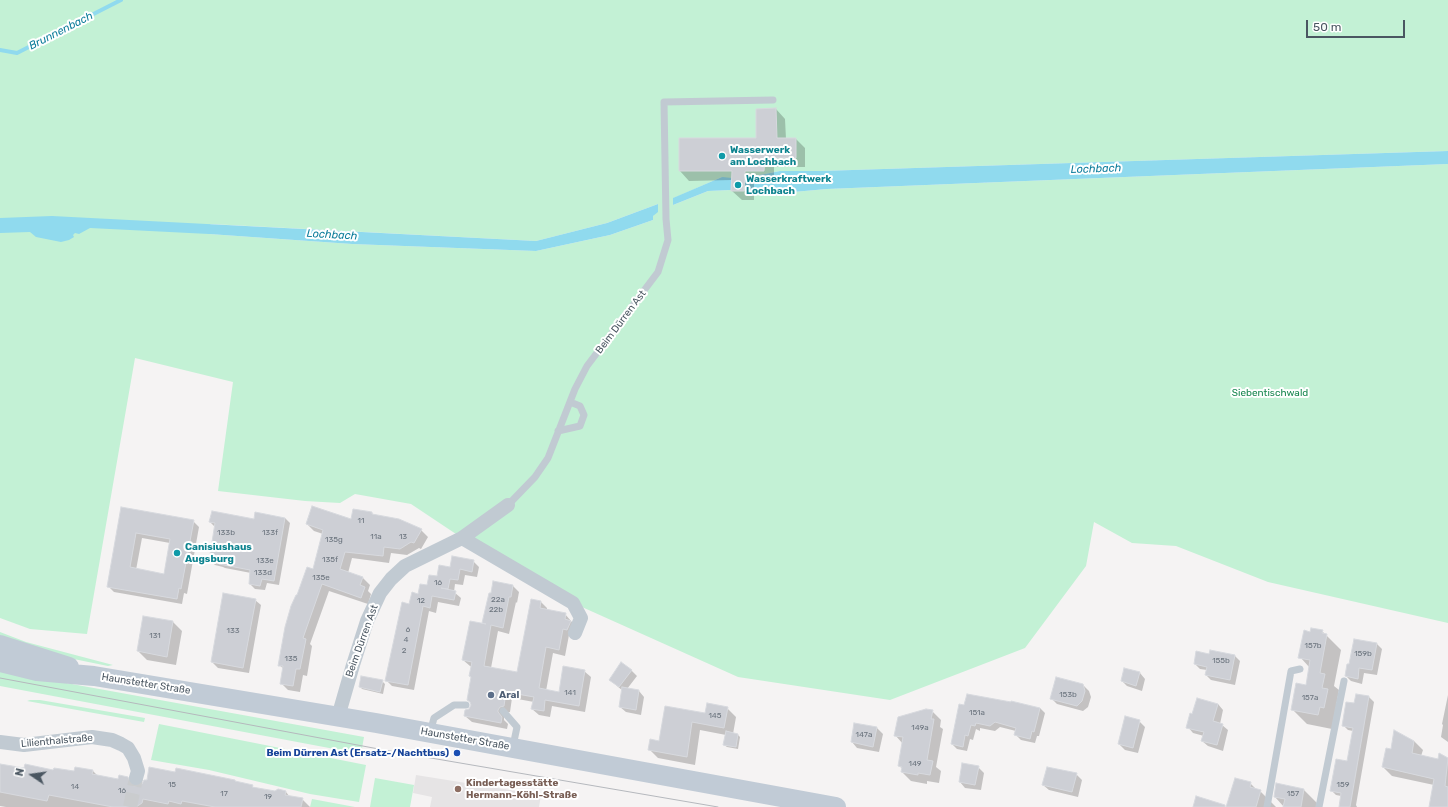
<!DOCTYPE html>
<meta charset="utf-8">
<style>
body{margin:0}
#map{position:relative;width:1448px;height:807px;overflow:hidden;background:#f5f3f3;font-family:Rubik,sans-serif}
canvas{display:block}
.north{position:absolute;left:12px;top:755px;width:40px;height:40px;-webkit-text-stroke:3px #fff;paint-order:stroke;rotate:283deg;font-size:11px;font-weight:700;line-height:16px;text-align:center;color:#4a5661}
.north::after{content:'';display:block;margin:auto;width:14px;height:18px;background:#4a5661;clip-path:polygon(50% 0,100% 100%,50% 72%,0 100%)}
.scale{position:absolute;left:1306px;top:20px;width:99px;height:18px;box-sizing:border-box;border:2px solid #4a5661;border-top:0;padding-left:5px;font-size:12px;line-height:14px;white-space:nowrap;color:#4a5661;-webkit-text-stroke:3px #fff;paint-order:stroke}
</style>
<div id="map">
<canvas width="1448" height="807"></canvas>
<div class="north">N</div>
<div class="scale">50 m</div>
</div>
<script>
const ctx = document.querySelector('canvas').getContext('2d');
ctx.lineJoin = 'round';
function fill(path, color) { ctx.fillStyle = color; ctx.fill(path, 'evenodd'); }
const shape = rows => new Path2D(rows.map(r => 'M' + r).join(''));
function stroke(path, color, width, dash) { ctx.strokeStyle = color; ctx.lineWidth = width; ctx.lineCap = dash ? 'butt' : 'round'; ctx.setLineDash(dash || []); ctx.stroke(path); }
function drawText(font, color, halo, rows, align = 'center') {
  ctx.font = font + ' Rubik,sans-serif'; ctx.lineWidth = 4; ctx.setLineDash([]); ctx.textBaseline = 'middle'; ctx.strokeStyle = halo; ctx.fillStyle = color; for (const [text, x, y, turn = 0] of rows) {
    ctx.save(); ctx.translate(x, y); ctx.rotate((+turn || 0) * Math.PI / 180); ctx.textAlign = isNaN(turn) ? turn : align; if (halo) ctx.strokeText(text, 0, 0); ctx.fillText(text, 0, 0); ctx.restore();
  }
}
fill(shape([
 [416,775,541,795,539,807,430,807,432,797,413,793]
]), '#e6e4e5');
fill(shape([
 [0,0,1448,0,1448,151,821,171,780,171,745,178,745,189,767,192,767,189,782,193,827,189,1448,164,1448,623,1268,582,1176,546,1132,543,1094,522,1086,566,1025,648,890,700,738,677,573,603,462,538,411,504,355,494,340,503,305,501,218,491,233,382,135,358,87,634,30,629,0,618],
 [722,177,731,190,708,191,673,205,674,198],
 [658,204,653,216,653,220,610,235,536,251,352,244,209,234,210,224,536,241,607,223],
 [0,632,26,642,113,665,108,666,59,656,0,637],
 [0,671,364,737,361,754,0,686],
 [30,700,40,700,145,718,144,722,27,701],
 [159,724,366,765,359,802,310,794,209,770,151,760],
 [375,778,414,785,410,807,370,807],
 [312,799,355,807,310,807]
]), '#c3f1d5');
fill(shape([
 [1448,151,1448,164,827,189,782,193,768,190,767,192,745,189,745,178,780,171,821,171],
 [722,177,732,178,731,190,708,191,673,205,673,198],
 [658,204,658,212,653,216,653,220,610,235,536,251,352,244,209,234,90,228,79,234,75,233,73,235,74,237,69,240,61,242,36,237,30,232,0,233,0,218,52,216,536,241,607,223]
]), '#90daee');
fill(shape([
 [776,109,785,119,786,139,796,139,805,148,805,167,774,167,774,180,754,180,754,200,742,200,732,191,732,180,689,181,680,171,758,139],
 [122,509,193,521,199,527,187,594,184,593,182,604,114,592,108,586],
 [142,538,170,543,164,575,136,570],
 [372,513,374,516,421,530,428,537,421,549,419,548,407,555,391,553,389,563,352,558,348,573,363,578,370,585,368,591,371,594,368,604,329,591,310,644,312,646,307,676,303,675,300,692,288,690,281,683,284,669,279,665,314,570,323,534,314,531,307,524,352,520],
 [285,518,290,523,279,585,267,583,265,590,255,589,250,584,251,573,225,568,223,567,215,565,210,560,215,527,210,522],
 [473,561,479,567,477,577,465,575,463,585,455,584,454,592,461,598,459,606,438,602,436,613,429,611,414,690,392,686,387,681,410,605,438,577,451,569],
 [513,586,519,592,517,603,516,602,509,634,498,631,491,668,518,673,541,602,547,608,547,610,565,614,577,628,569,635,565,656,553,653,546,691,560,693,584,671,591,677,585,712,552,706,550,717,539,715,532,709,534,702,512,698,510,712,506,713,504,716,504,720,508,724,507,729,472,722,465,716,472,706,472,667,470,666,463,660,485,625,483,623],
 [255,600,261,605,249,673,218,668,212,662],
 [144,617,173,622,182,631,176,665,147,660,138,651],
 [1322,631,1341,650,1334,686,1339,690,1332,729,1307,724,1292,709,1306,686,1310,668,1300,657,1311,633],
 [1377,644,1382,649,1377,675,1364,673,1362,684,1351,681,1346,676],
 [1210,655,1235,656,1240,661,1235,685,1211,680,1206,675,1207,670,1200,669,1195,664],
 [1125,669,1140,673,1145,679,1142,691,1127,686,1122,681],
 [631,670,637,676,627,689,639,691,644,697,641,715,626,712,620,707,623,691,610,680],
 [382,681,385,684,383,694,362,689,360,686],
 [1083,685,1089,691,1091,697,1088,707,1083,711,1057,704,1051,698],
 [1448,695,1448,742,1441,737,1443,725,1442,724],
 [1369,697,1374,702,1356,805,1357,807,1340,807,1341,796,1336,795,1331,790,1348,762,1353,731,1348,730,1343,725,1355,704],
 [1218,704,1223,710,1220,724,1222,725,1228,730,1223,751,1208,746,1202,741,1204,736,1193,733,1188,727],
 [960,705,1040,708,1045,713,1039,736,1037,736,1035,743,1021,740,1016,735,1016,731,1000,727,995,731,980,728,980,731,976,729,973,740,970,739,967,751,957,749,952,744],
 [665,707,706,715,727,708,736,717,733,734,738,735,740,737,738,749,727,747,724,745,726,735,700,730,695,765,658,758,649,749,659,742],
 [932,711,941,720,940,727,943,729,936,767,941,771,939,783,927,781,927,784,911,781,902,772,903,769,899,766,903,744,895,735],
 [1139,721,1145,727,1138,753,1125,750,1119,744],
 [855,724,877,728,883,734,879,752,857,748,852,742],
 [1414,741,1423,750,1421,756,1439,760,1440,755,1448,759,1448,807,1430,807,1434,785,1392,776,1383,767,1391,750],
 [0,765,25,769,74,772,75,768,93,771,98,776,119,780,127,778,137,787,252,786,255,789,275,792,286,792,290,797,302,799,310,807,6,807,0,806],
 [978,767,984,773,981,790,965,788,960,782],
 [1076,774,1082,780,1078,797,1049,790,1043,785],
 [1250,783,1257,790,1260,791,1276,807,1227,807],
 [1277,785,1304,790,1317,803,1316,807,1284,807,1275,797]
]), '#0003');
stroke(shape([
 [0,50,17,53,121,0]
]), '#90daee', 4);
const building = shape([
 [776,108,777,138,796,138,796,158,765,158,764,171,745,171,744,191,731,191,732,171,679,171,679,138,756,138,756,109,776,108],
 [312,506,351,519,353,509,372,512,372,514,399,519,422,529,414,543,411,542,400,549,384,547,383,556,345,552,340,569,363,577,360,585,365,587,361,598,322,584,303,638,306,639,300,669,296,669,293,686,280,684,283,666,278,666,285,627,291,606,296,595,297,595,307,567,313,569,323,530,306,524,312,506],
 [121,507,194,520,181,589,179,588,177,599,107,587,121,507],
 [136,533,170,539,164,574,130,567,136,533],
 [212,511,254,519,255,512,285,518,274,581,262,579,260,586,249,584,250,570,219,564,219,563,209,561,215,523,209,522,212,511],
 [452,556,474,560,472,572,460,569,458,580,450,579,448,589,441,588,456,591,454,600,432,596,430,608,423,606,408,685,385,681,402,602,409,604,412,592,418,594,420,584,427,585,429,575,437,576,439,565,450,567,452,556],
 [493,581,513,585,511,597,509,597,503,628,491,625,484,666,517,672,531,599,541,601,540,608,566,613,565,619,571,621,567,630,563,629,559,650,546,647,539,688,559,692,563,666,585,670,579,706,545,700,544,711,531,709,534,697,506,692,504,706,500,707,498,710,498,712,502,717,501,723,464,716,465,710,469,709,471,705,470,702,467,700,471,677,469,676,472,662,462,660,470,621,486,624,482,623,489,593,491,593,493,581],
 [223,593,256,599,243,668,211,662,223,593],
 [143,616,173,621,167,657,137,651,143,616],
 [1311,628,1323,630,1322,633,1327,634,1320,673,1325,674,1322,688,1328,689,1324,708,1320,707,1318,715,1291,710,1296,683,1306,685,1310,660,1298,658,1304,630,1310,632,1311,628],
 [1354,639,1377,643,1372,670,1359,668,1358,679,1345,676,1347,664,1349,664,1354,639],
 [1210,650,1235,655,1230,680,1205,675,1207,667,1194,664,1196,651,1209,654,1210,650],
 [621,662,632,670,619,687,609,680,621,662],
 [1124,668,1140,672,1136,686,1121,681,1124,668],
 [361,676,383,680,380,692,359,687,361,676],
 [1056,677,1083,684,1085,691,1082,701,1077,706,1050,699,1056,677],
 [622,687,639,690,636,710,619,707,622,687],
 [967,694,1011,702,1011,701,1040,708,1034,732,1032,731,1030,739,1014,735,1016,728,995,722,990,726,976,723,975,726,971,725,968,736,965,735,963,747,951,744,959,704,964,705,967,694],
 [1356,694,1369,696,1350,807,1339,807,1341,793,1330,791,1336,759,1347,761,1353,728,1342,726,1346,702,1354,703,1356,694],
 [1197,698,1218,704,1213,721,1223,724,1217,745,1201,741,1204,732,1186,728,1190,713,1192,714,1197,698],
 [707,703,728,707,724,728,692,722,687,757,648,750,650,739,659,741,665,706,705,713,707,703],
 [926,709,933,710,931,719,934,719,927,760,933,761,930,775,918,773,918,775,901,772,902,767,898,766,903,737,894,736,898,717,926,709],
 [1125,716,1140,720,1133,748,1118,744,1125,716],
 [854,723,877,727,873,747,851,742,854,723],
 [1394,730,1414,741,1412,753,1438,759,1439,753,1448,758,1445,786,1448,787,1448,807,1429,807,1434,779,1382,767,1386,748,1391,749,1394,730],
 [726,731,738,734,736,747,723,745,726,731],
 [962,763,979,766,975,785,959,782,962,763],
 [0,764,24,768,25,764,53,770,54,768,74,771,75,767,93,770,92,774,118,779,119,775,128,777,130,784,134,786,138,786,142,784,144,780,147,780,149,767,175,772,176,768,235,780,235,781,253,785,252,787,275,791,278,789,286,791,285,795,303,798,301,807,215,807,182,801,181,804,169,801,168,804,143,799,142,803,136,807,113,807,49,795,47,801,0,792,0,764],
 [1047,767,1077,773,1072,792,1042,785,1047,767],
 [1235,778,1251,782,1250,787,1261,790,1256,807,1226,807,1235,778],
 [1276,783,1304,789,1301,807,1283,807,1285,799,1274,797,1276,783],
 [1196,796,1225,805,1225,807,1193,807,1196,796]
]);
fill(building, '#cdcfd5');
stroke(building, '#d7d9de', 1);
stroke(shape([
 [130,807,136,778]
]), '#caccce', 14, [14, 7]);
stroke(shape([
 [558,431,580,426,584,415,580,406,570,402],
 [508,505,535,477,548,458,575,389,587,366,658,272,668,240,666,219,664,102,773,100],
 [503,711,517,727,513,746],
 [430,733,434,718,454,705,466,705],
 [1267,807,1291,671,1300,669],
 [1319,807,1344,681]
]), '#c1cad2', 7);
stroke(shape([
 [462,538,573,603,581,618,575,633],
 [338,717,353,665,367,621,380,593,391,579,405,566,462,538,508,505],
 [0,742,24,745,92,737,112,740,121,744,128,748,134,758,138,771,136,778]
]), '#c1cad2', 14);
stroke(shape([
 [0,645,69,667],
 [0,662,37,671,94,676,376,723,836,807]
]), '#c1cbd6', 20);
stroke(shape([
 [0,678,384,750,718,807]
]), '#b5b8bd', 1);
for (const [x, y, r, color] of [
 [722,156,4,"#0f9aa8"],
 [738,185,4,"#0f9aa8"],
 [177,553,4,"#0f9aa8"],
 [491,695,4,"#5c6f8a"],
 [457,753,4,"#1a4fb4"],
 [458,789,4,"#8d6e63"]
]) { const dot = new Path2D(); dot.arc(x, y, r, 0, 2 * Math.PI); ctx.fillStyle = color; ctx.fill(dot); stroke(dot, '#fff', 1.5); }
drawText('8px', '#6b747e', null, [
 ["11",361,521],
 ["133b",226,533],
 ["133f",270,533],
 ["11a",376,537],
 ["13",403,537],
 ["135g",334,540],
 ["135f",330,560],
 ["133e",265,561],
 ["133d",263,573],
 ["135e",321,578],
 ["16",438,583],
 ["22a",498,600],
 ["12",421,601],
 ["22b",496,610],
 ["6",408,630],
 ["133",233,631],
 ["131",155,636],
 ["4",406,640],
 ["157b",1313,646],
 ["2",404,651],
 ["159b",1363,654],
 ["135",291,659],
 ["155b",1221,661],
 ["141",570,693],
 ["153b",1068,695],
 ["157a",1310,698],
 ["151a",977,713],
 ["145",715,716],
 ["149a",920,728],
 ["147a",864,735],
 ["149",915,764],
 ["15",172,785],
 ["159",1343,785],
 ["14",75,787],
 ["16",122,791],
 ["17",224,794],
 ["157",1293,794],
 ["19",268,797]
]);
drawText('bold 10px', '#0d838f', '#fff', [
 ["Wasserwerk",730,150],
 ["am Lochbach",730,162],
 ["Wasserkraftwerk",746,179],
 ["Lochbach",746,191],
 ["Canisiushaus",185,547],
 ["Augsburg",185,559]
], 'left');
drawText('10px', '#4a5661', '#fff', [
 ["Beim Dürren Ast",621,322,-53],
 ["Beim Dürren Ast",362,641,-70],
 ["Haunstetter Straße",146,684,9],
 ["Haunstetter Straße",465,739,10],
 ["Lilienthalstraße",57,741,-5]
]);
drawText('10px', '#17864f', '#fff', [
 ["Siebentischwald",1270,393]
]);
drawText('bold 10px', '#4e5e75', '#fff', [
 ["Aral",499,695]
], 'left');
drawText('bold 10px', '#164399', '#fff', [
 ["Beim Dürren Ast (Ersatz-/Nachtbus)",449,753]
], 'right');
drawText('bold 10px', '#785e54', '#fff', [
 ["Kindertagesstätte",466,783],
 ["Hermann-Köhl-Straße",466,795]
], 'left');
drawText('italic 11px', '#0c7c9b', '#fff', [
 ["Brunnenbach",61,31,-27],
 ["Lochbach",1096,169,-2],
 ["Lochbach",332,235,3]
]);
</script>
